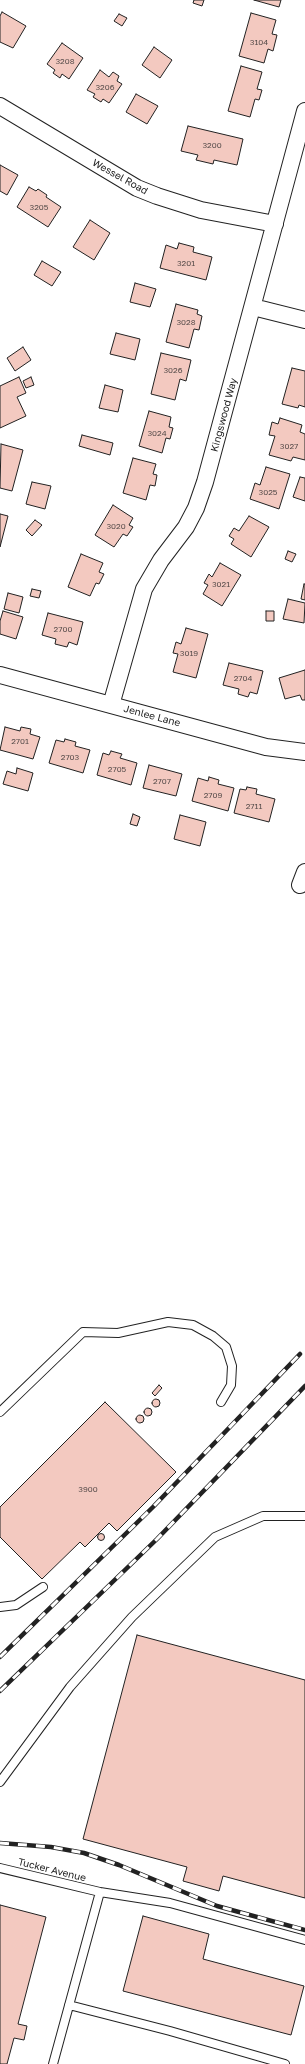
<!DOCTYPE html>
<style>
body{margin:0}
canvas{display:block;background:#fff}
</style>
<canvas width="305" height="2064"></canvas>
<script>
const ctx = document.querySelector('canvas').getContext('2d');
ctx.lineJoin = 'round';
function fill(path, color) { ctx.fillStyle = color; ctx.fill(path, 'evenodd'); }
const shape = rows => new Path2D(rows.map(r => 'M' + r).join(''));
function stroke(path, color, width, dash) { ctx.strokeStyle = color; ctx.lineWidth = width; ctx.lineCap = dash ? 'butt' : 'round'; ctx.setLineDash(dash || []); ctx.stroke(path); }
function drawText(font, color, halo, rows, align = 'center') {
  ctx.font = font + ' "Golos Text",sans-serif'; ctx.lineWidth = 3; ctx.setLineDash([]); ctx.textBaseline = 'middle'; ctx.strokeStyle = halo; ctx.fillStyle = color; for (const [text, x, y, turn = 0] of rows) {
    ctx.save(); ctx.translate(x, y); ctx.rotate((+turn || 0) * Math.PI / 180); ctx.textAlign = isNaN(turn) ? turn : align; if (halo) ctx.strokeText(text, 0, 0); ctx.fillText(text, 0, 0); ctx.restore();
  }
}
const building = shape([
 [194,0,204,0,202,6,193,3,194,0],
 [254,0,281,0,279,7,254,0],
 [2,12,26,26,13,48,0,42,0,16,2,12],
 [251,13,276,20,272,34,277,35,273,51,268,49,264,63,239,56,251,13],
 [119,14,127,18,122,26,114,21,119,14],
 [62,43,83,58,69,79,62,74,60,78,53,73,55,70,47,64,62,43],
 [154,47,172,60,160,78,142,65,154,47],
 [241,66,262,72,257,89,262,90,259,100,255,99,250,117,228,111,241,66],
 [100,70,109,77,113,72,119,76,117,81,122,84,109,103,103,99,101,102,93,97,95,94,87,90,100,70],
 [136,94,158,106,147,124,126,112,136,94],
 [188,126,243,139,237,165,214,160,213,164,196,160,198,155,181,151,188,126],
 [0,165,18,175,7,195,0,191,0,165],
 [29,187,36,191,38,189,47,195,46,197,61,207,48,227,17,207,29,187],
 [90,220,110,233,94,260,73,247,90,220],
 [179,243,194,247,193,252,212,257,206,280,160,268,166,245,177,249,179,243],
 [42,261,61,272,52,286,34,275,42,261],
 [135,283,156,289,150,307,130,302,135,283],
 [176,304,198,310,197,314,202,316,199,330,194,329,189,348,166,342,176,304],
 [116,333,140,339,135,360,110,354,116,333],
 [23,347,31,360,15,371,7,358,23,347],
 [161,353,191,360,186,381,180,379,175,400,151,394,161,353],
 [292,368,305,371,305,407,299,405,298,408,282,404,292,368],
 [19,377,26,393,17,397,26,416,0,428,0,386,19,377],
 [31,377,34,385,26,388,23,381,31,377],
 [105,385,123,390,118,412,99,408,105,385],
 [149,411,171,417,169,427,173,428,170,439,166,438,162,453,139,446,149,411],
 [280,418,302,425,300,432,305,434,305,460,293,457,291,461,269,455,275,436,269,435,272,422,278,424,280,418],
 [82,435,113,443,110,455,79,446,82,435],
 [1,444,23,450,12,491,0,488,1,444],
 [133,458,156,464,153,474,157,475,155,486,150,485,146,500,123,493,133,458],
 [266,467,290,474,279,509,250,499,255,483,260,485,266,467],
 [300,477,305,478,305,501,293,497,300,477],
 [32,482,51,486,45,509,26,504,32,482],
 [113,505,133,518,129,525,133,527,127,536,123,534,114,547,95,535,113,505],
 [0,514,8,516,0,547,0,514],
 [249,516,269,527,251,557,231,544,234,539,229,536,234,528,239,531,249,516],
 [35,520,42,525,32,536,26,530,35,520],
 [288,551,296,554,292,562,285,559,288,551],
 [81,554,103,563,99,572,104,574,99,584,96,583,90,596,68,587,81,554],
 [220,563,241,575,222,606,203,594,208,585,204,583,209,574,212,577,220,563],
 [304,584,305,584,305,600,301,599,304,584],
 [32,589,41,591,39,598,30,596,32,589],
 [8,593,23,597,19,613,4,609,8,593],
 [288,599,305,603,304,623,283,619,288,599],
 [3,611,23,617,16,639,0,634,0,621,3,611],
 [266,611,274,611,274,621,266,621,266,611],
 [48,613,83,622,77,645,69,642,67,647,55,644,56,639,42,635,48,613],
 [186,628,208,634,196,678,173,672,178,654,173,653,176,642,181,644,186,628],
 [229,663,263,671,257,694,250,692,248,697,238,694,239,689,223,685,229,663],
 [305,670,305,700,302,700,300,695,285,699,279,678,305,670],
 [5,727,20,731,21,727,31,729,30,734,40,737,33,759,0,750,5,727],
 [65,739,76,742,75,746,90,750,83,773,49,763,56,740,64,742,65,739],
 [111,751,122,754,120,758,137,763,131,785,97,775,103,753,109,755,111,751],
 [149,765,182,774,176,796,143,788,149,765],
 [17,768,33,773,28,791,3,784,7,771,16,774,17,768],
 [209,777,219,780,218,784,234,788,228,811,192,801,198,778,208,781,209,777],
 [247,787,257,789,256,794,275,799,269,822,234,813,240,789,246,790,247,787],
 [133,814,140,817,137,826,130,824,133,814],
 [180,815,206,822,200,846,174,839,180,815],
 [159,1385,162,1388,155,1396,152,1393,159,1385],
 '152 1403a4 4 0 1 1 8 0a4 4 0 1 1-8 0Z',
 [105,1402,176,1472,117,1531,109,1523,85,1547,80,1542,42,1579,0,1537,0,1507,105,1402],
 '144 1412a4 4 0 1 1 8 0a4 4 0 1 1-8 0Z',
 '136 1419a4 4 0 1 1 8 0a4 4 0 1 1-8 0Z',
 '97.5 1537a3.5 3.5 0 1 1 7 0a3.5 3.5 0 1 1-7 0Z',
 [137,1635,305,1680,305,1898,223,1876,219,1891,183,1881,187,1867,83,1839,137,1635],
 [0,1905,46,1917,18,2024,27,2026,24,2040,14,2038,7,2064,0,2064,0,1905],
 [143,1916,209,1934,203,1959,304,1986,291,2035,123,1991,143,1916]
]);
fill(building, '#f3c9c0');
stroke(building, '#222', 1);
const lane = shape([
 [0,1412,83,1332,118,1333,168,1322,193,1325,213,1336,226,1347,232,1366,231,1385,221,1402],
 [0,1607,16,1605,43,1587],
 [0,1782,70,1687,132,1617,215,1537,263,1516,305,1516],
 [0,1868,100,1892,170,1903,305,1940],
 [69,2005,170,2031,285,2064],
 [53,2064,100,1892]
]);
const street = shape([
 [0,106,137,188,157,196,201,210,275,224],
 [253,307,305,320],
 [0,675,266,747,305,752],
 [111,705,144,589,161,560,186,527,196,508,205,482,305,111],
 [300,885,305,872]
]);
stroke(lane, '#222', 10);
stroke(street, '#222', 18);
stroke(lane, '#fff', 8);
stroke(street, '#fff', 16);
const rail = shape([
 [0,1657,153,1507,300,1354],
 [0,1691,157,1539,305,1386],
 [0,1843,51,1847,84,1853,119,1865,217,1906,305,1930]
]);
stroke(rail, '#222', 4.5);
stroke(rail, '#fff', 3, [9]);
drawText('8px', '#564c4a', null, [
 ["3104",259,42],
 ["3208",65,61],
 ["3206",105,87],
 ["3200",212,145],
 ["3205",39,207],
 ["3201",186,263],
 ["3028",186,322],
 ["3026",173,370],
 ["3024",157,433],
 ["3027",289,446],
 ["3025",268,492],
 ["3020",116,526],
 ["3021",221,584],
 ["2700",63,629],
 ["3019",189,653],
 ["2704",243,678],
 ["2701",20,741],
 ["2703",70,757],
 ["2705",117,769],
 ["2707",162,781],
 ["2709",213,795],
 ["2711",254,806],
 ["3900",88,1489]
]);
drawText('10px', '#222', '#fff', [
 ["Wessel Road",120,177,29],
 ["Kingswood Way",224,415,-75],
 ["Jenlee Lane",152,716,15],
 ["Tucker Avenue",52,1870,14]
]);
</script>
